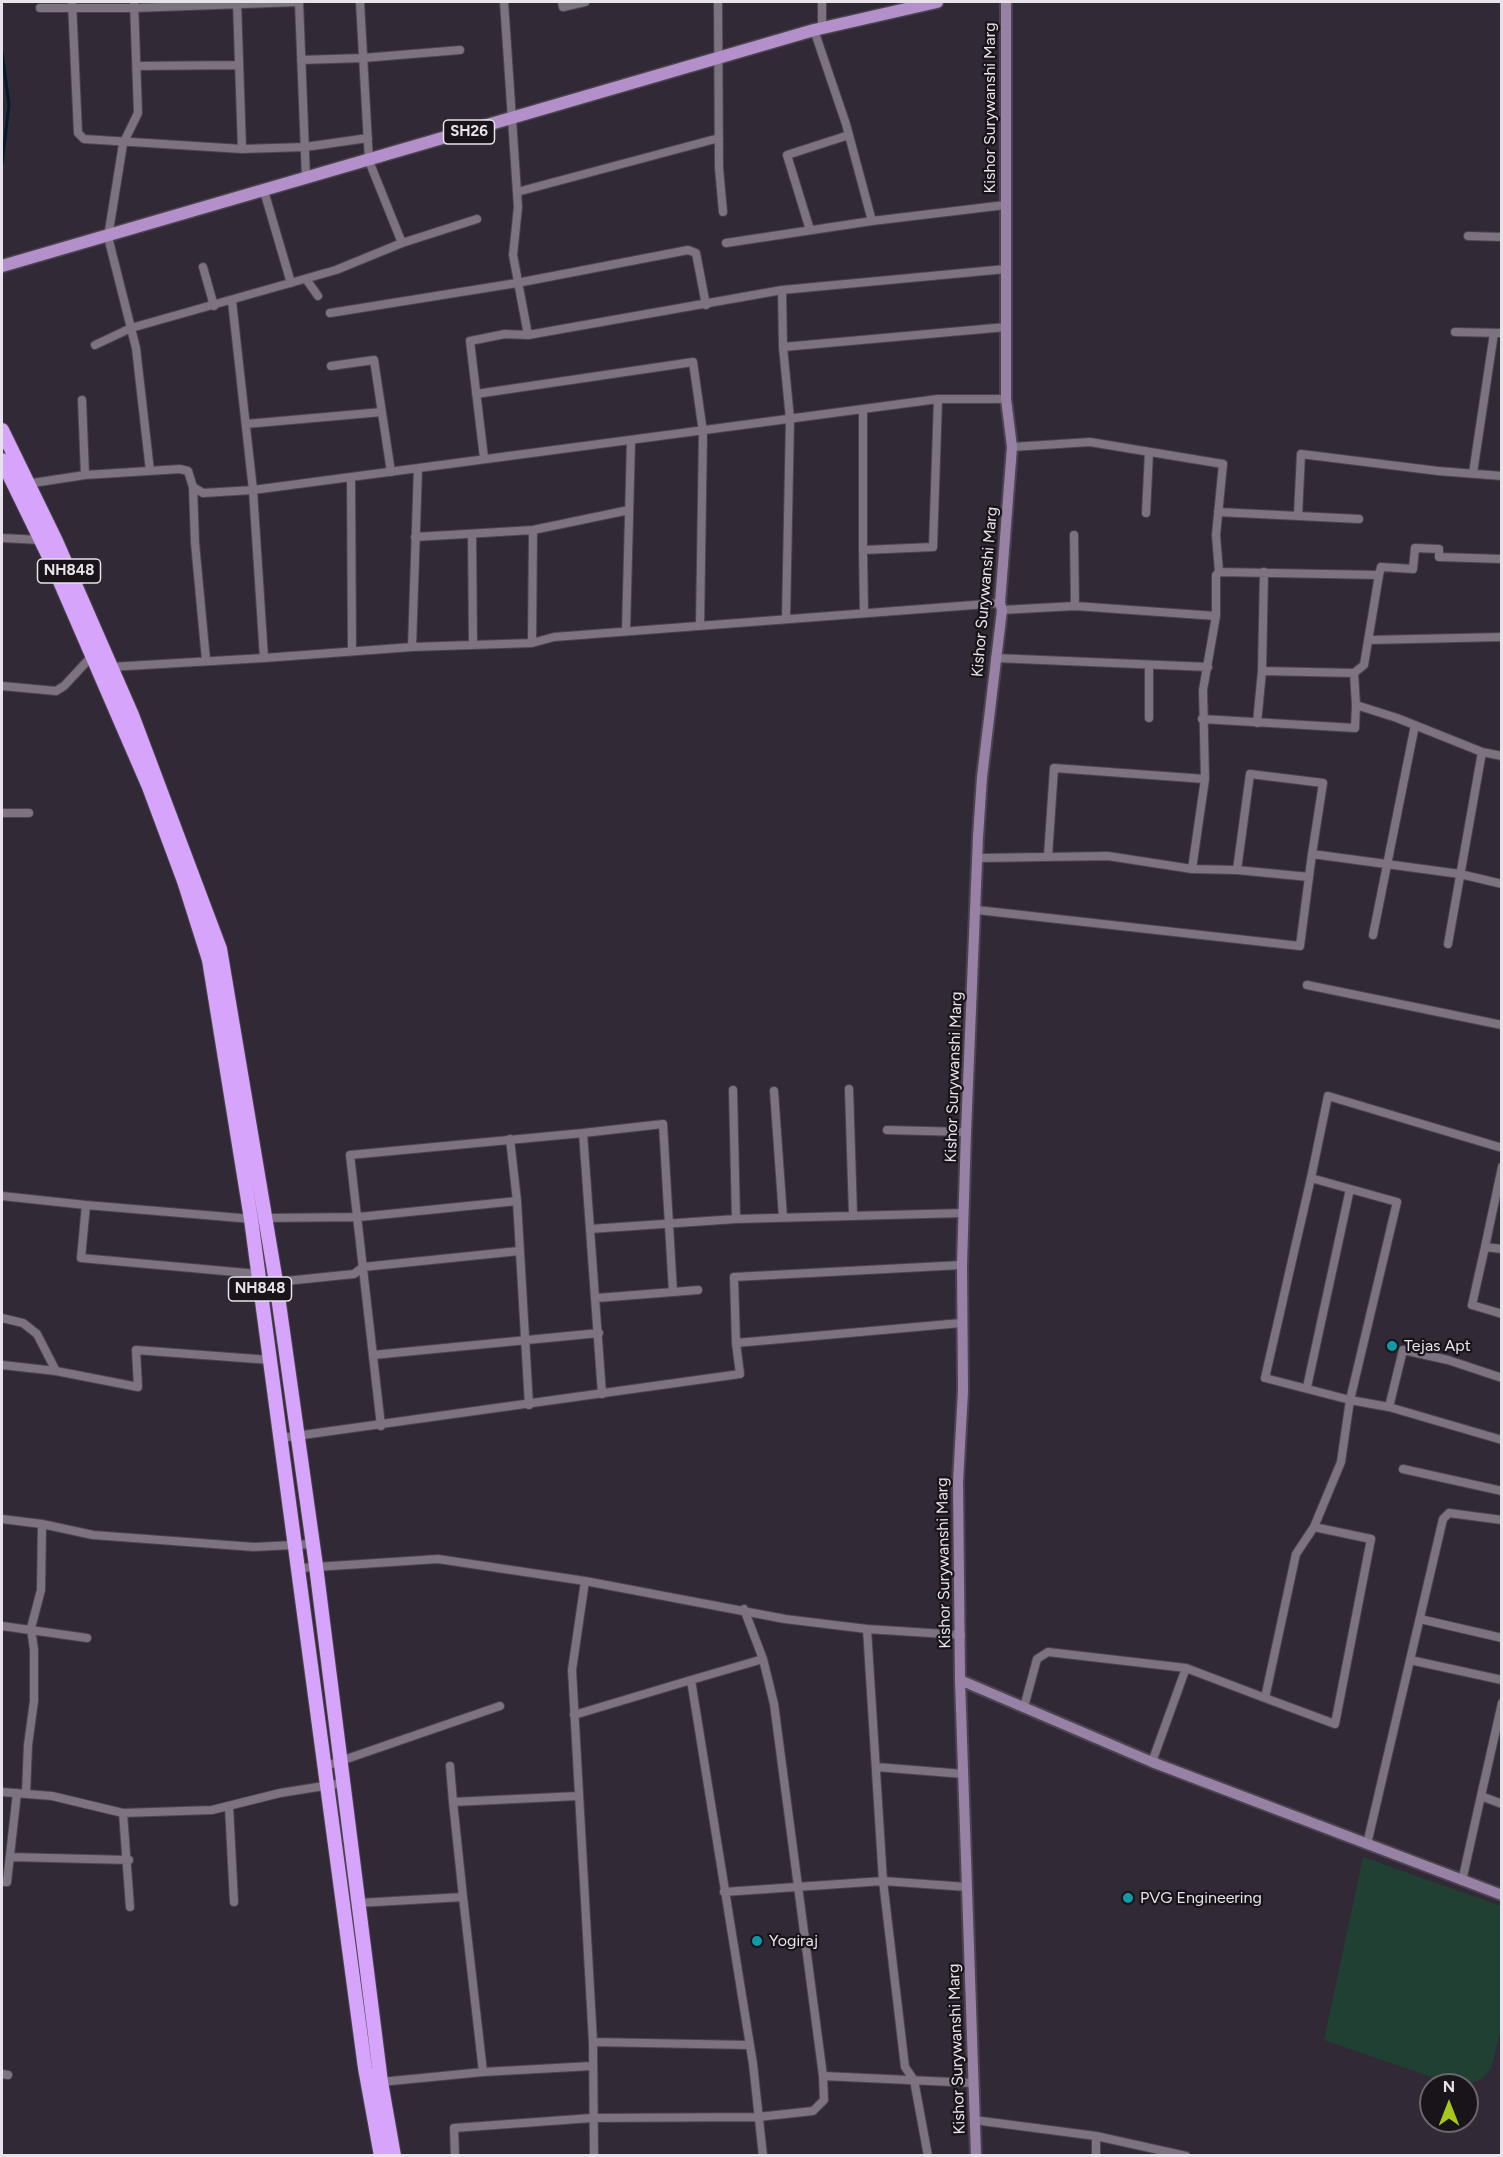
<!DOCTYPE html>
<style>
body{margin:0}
#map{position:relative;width:1503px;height:2157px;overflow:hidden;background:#322936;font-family:Figtree,sans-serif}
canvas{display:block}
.frame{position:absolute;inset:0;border:3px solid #e8e2ea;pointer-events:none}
.north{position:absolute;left:1419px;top:2073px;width:60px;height:60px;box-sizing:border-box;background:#181419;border:2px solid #6b666d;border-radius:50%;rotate:0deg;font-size:16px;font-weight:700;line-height:24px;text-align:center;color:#e8e2ea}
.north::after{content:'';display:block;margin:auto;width:21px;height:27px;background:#a8c71d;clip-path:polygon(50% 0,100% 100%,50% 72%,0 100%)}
</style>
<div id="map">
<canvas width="1503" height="2157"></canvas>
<div class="frame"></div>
<div class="north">N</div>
</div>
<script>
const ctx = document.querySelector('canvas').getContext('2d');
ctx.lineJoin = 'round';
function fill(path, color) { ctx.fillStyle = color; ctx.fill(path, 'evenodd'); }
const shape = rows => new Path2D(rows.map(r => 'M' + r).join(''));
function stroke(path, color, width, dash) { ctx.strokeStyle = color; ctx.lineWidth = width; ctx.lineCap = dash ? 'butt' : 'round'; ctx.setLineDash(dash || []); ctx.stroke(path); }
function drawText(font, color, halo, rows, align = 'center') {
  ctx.font = font + ' Figtree,sans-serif'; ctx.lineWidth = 4.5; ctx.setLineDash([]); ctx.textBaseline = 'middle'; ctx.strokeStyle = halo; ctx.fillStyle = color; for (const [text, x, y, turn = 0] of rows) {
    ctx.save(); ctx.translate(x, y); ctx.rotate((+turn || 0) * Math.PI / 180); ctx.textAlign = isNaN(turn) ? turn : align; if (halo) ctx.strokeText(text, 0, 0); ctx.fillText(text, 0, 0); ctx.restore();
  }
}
fill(shape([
 [1363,1857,1501,1906,1501,2029,1491,2068,1482,2079,1468,2084,1437,2079,1324,2040]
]), '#204033');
stroke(shape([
 [2,52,9,105,2,164]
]), '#011b29', 3);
const street = shape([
 [72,2,78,133,84,139,242,149,305,147,368,138],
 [134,2,138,113,123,144,108,237,136,348,150,471],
 [237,2,242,149],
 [299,2,306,178],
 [504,2,518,207,513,255,528,335],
 [562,2,563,7,585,2],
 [718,2,719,168,723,212],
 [822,2,822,28],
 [40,8,134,8,298,2],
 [814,30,846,124,872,221],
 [301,60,363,58,460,50],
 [137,66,239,65],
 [264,191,291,283],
 [517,192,719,138],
 [810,230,787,155,849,135],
 [1468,236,1502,237],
 [402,243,477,219],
 [726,243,872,221,1005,205],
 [203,267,214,306],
 [306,279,318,296],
 [330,313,517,283,688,250,696,253,706,305],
 [1455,332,1502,333],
 [95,345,131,328,336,270,402,243,369,161,360,2],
 [783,347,1006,327],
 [331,366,374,360,391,472],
 [476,394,693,362,703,432,700,625],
 [82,400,85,475],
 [863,410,863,550,933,547,938,399],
 [246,424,382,412],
 [1012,447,1090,442,1223,464,1216,535,1219,572,1216,575,1216,616,1203,690,1205,779],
 [484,458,470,341,505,334,528,335,782,290],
 [1473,473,1494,333],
 [351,478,352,651],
 [26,484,85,475,180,469,188,471,193,487,203,493,253,490,938,399,1006,399],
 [193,487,195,543,206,660],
 [1218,512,1359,519],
 [1146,513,1149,452],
 [1298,515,1301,454,1438,471,1502,476],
 [472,534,473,645],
 [1074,535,1075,606],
 [415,537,533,530,629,510],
 [2,538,40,540],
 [863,550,864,612],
 [1219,572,1379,575,1381,567,1413,569,1415,548,1439,549,1439,557,1502,559],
 [1379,575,1364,665,1354,673,1356,705,1397,718,1482,752,1502,756],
 [1002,610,1075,606,1216,616],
 [786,618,790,419,783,347,782,290,1006,269],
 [626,631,631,441],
 [1369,640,1502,637],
 [532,643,533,530],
 [412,647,418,468],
 [264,658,412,647,532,643,554,637,1000,603],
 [995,658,1208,667],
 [1149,666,1149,718],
 [110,667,264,658,253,490,232,301],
 [1262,671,1264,572],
 [2,686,56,691,64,686,92,656],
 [1202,719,1355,728,1356,705],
 [1257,723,1262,671,1354,673],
 [2,813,29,813],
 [1048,856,1054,768,1205,779,1192,869],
 [979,858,1108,856,1192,869,1237,870,1309,877],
 [1237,870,1250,774,1323,783,1312,854],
 [977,910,1300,946,1312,854,1460,874,1502,884],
 [1373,935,1415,725],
 [1448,944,1482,752],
 [1307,985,1502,1025],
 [849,1089,853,1214],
 [733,1090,736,1219],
 [774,1091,783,1217],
 [887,1130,966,1132],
 [583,1133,663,1124,673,1292,698,1290],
 [510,1139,517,1201,529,1405],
 [1502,1167,1485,1247,1502,1249],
 [1311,1178,1265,1378,1350,1400,1389,1407,1502,1440],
 [2,1196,86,1205,81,1258,258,1274],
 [86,1205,252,1219],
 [264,1218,359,1217,517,1201],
 [590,1229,602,1394],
 [1485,1247,1472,1305,1502,1314],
 [276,1282,354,1274,363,1267,519,1251],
 [597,1298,673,1292],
 [2,1318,23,1323,37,1334,56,1371],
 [961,1323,736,1343,734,1277,962,1265],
 [373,1355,599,1333],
 [2,1365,56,1371,138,1387,136,1350,270,1360],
 [1307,1387,1350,1189],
 [1389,1407,1403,1350,1448,1360,1502,1378],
 [381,1426,350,1155,583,1133,590,1229,736,1219,964,1213],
 [281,1438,740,1374,736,1343],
 [1403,1469,1502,1491],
 [2,1519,42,1524],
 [1314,1527,1371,1539,1335,1724,1265,1698,1296,1554,1314,1527,1341,1462,1350,1400,1397,1202,1311,1178,1328,1096,1502,1148],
 [300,1568,438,1559,585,1581,572,1670,593,2042,594,2156],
 [585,1581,785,1619,867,1629],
 [744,1609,763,1659,774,1704,823,2076,973,2083],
 [1420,1619,1502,1638],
 [2,1626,87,1638],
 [1410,1660,1502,1680],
 [1502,1703,1481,1796,1502,1804],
 [1024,1707,1037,1659,1048,1652,1186,1668],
 [574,1715,691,1680],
 [1152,1762,1186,1668,1265,1698],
 [326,1766,500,1706],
 [450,1766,453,1802,578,1796],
 [876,1767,964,1774],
 [2,1792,52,1796,123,1813,212,1810,280,1793,343,1783],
 [26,1794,28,1745,34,1701,34,1650,31,1628,41,1590,42,1524,93,1535,254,1547,313,1544],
 [453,1802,463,1897],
 [229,1806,234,1902],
 [123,1813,130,1907],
 [1367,1844,1443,1519,1449,1513,1502,1520],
 [10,1857,129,1860],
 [1462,1881,1481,1796],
 [2,1882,7,1882,17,1793],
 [724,1892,883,1881,967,1887],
 [358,1903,463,1897,483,2072],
 [593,2042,748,2045],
 [2,2074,8,2075],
 [381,2082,483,2072,592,2066],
 [974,2120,1096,2136,1186,2156],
 [1096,2136,1096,2156],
 [455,2156,454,2128,592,2118,758,2117,813,2111,824,2100,823,2076],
 [763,2156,753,2064,691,1680,763,1659],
 [928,2156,914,2080,905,2067,883,1881,867,1629,961,1635]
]);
const secondary = shape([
 [960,1680,1152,1762,1502,1895],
 [976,2156,960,1680,958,1482,963,1391,962,1265,966,1132,978,837,982,777,1002,610,1000,603,1012,447,1006,399,1006,2]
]);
const primary = shape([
 [2,266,814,30,937,2]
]);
const highway = shape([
 [2,430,56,541,132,715,220,949,276,1282,316,1566,381,2082,394,2156],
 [2,460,52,563,149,787,184,881,209,960,251,1219,365,2068,381,2156]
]);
stroke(street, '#4b444e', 10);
stroke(secondary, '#4b444e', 14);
stroke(primary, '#4b444e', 15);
stroke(highway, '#4b444e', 16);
stroke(street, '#7c7280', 8);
stroke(secondary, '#9781a5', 10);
stroke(primary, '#b390ca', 12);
stroke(highway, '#d7a4fc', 14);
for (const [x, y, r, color] of [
 [1392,1346,6,"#0f9aa8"],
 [1128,1898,6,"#0f9aa8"],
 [757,1941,6,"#0f9aa8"]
]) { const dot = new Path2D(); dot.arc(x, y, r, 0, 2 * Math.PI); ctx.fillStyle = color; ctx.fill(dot); stroke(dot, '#181419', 2); }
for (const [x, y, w] of [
 [469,132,51],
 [69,571,63],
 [260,1289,63]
]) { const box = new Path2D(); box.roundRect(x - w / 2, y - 12, w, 24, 4.5); ctx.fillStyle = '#181419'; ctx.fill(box); stroke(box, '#e8e2ea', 1.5); }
drawText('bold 15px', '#e8e2ea', null, [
 ["SH26",469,132],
 ["NH848",69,571],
 ["NH848",260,1289]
]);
drawText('16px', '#e8e2ea', '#181419', [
 ["Kishor Surywanshi Marg",990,108,-90],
 ["Kishor Surywanshi Marg",985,592,-85],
 ["Kishor Surywanshi Marg",954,1077,-88],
 ["Kishor Surywanshi Marg",944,1563,-91],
 ["Kishor Surywanshi Marg",957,2049,-92]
]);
drawText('16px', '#e8e2ea', '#181419', [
 ["Tejas Apt",1404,1346],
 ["PVG Engineering",1140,1898],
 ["Yogiraj",769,1941]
], 'left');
</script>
